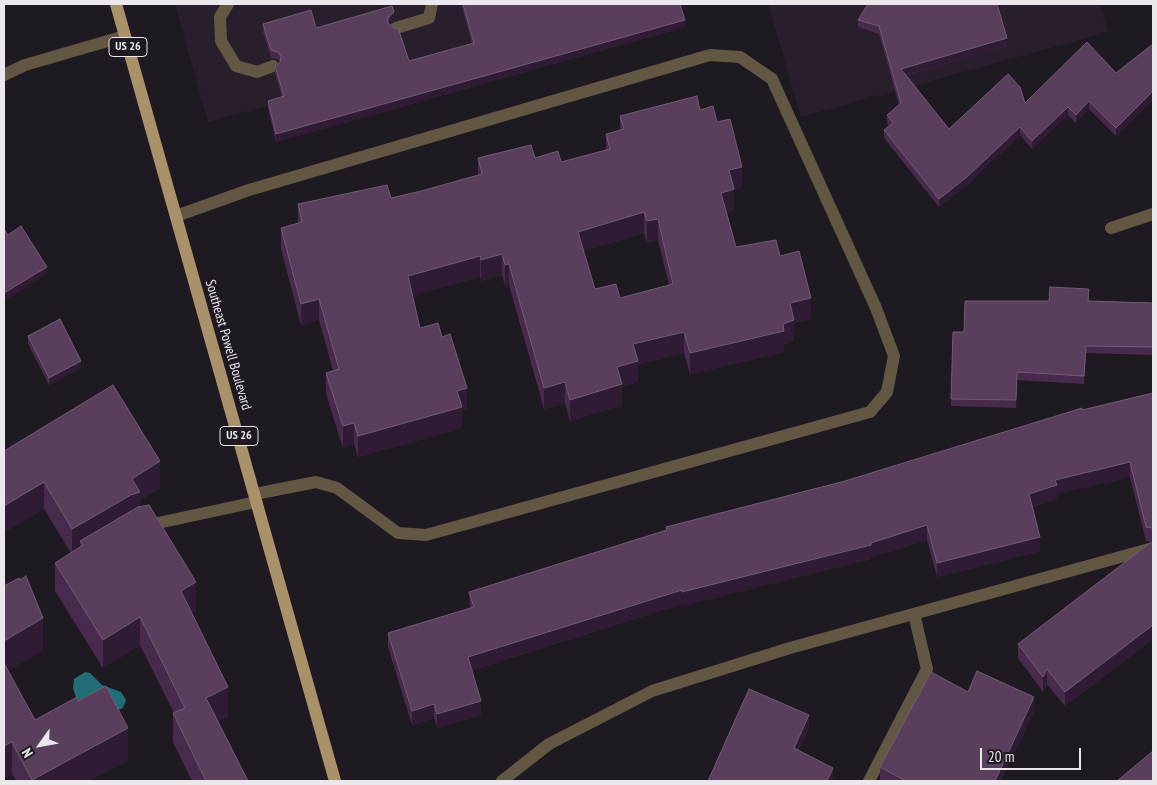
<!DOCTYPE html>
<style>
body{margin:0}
#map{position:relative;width:1157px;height:785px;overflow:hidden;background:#1f1921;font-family:"PT Sans Narrow",sans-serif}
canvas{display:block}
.frame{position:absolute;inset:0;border:5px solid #ebe7ec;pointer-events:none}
.north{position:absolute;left:15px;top:720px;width:50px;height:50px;-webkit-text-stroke:4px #1f1921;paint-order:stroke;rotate:238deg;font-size:14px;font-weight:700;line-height:20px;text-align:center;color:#ebe7ec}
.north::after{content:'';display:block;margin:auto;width:18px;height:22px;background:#ebe7ec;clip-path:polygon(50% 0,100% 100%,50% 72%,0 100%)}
.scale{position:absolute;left:980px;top:748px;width:101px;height:22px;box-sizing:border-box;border:2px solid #ebe7ec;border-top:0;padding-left:6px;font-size:15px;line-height:18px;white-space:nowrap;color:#ebe7ec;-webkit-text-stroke:4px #1f1921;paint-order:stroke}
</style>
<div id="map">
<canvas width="1157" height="785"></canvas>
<div class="frame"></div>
<div class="north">N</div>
<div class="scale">20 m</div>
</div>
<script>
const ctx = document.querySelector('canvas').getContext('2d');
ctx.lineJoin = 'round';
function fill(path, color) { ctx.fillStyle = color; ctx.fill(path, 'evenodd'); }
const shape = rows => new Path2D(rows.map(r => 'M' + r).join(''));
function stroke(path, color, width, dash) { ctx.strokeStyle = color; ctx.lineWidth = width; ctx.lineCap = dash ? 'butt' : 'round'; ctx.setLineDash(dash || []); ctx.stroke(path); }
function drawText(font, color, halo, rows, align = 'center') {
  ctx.font = font + ' "PT Sans Narrow",sans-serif'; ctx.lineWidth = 4.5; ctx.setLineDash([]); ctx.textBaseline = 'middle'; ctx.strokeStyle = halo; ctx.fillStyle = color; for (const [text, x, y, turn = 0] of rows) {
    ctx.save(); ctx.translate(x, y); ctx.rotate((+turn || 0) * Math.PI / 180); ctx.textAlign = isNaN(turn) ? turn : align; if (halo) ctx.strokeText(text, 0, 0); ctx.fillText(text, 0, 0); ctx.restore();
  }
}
fill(shape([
 [175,4,645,4,208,122]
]), '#291f2c');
fill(shape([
 [768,4,1100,4,1108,32,801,117]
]), '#291e2c');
fill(shape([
 [85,672,90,673,102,685,121,692,126,700,123,708,118,710,84,705,76,698,73,688,74,679]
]), '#226e77');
stroke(shape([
 [228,4,220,17,221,41,236,66,257,72,273,66],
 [396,28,429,18,432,4],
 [4,75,25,65,125,36],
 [176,216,249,190,710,55,740,57,772,79,876,308,894,356,887,392,870,412,426,535,398,533,337,488,316,482,255,494],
 [1111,228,1153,214],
 [144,526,256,502],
 [502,781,549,744,652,691,790,648,1153,548],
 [869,781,927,669,914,614]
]), '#625743', 12);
stroke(shape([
 [116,4,335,781]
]), '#a99269', 12);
fill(shape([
 [461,4,680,4,685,27,276,142,268,108,268,101,282,97,275,74,275,66,280,62,278,59,271,58,263,32,263,24,316,28,394,20,390,24,409,61,472,44],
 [858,20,1007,46,906,75,949,129,1116,73,1153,44,1153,99,1116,136,1089,109,1076,123,1068,115,1032,149,1020,135,968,184,939,207,884,138,884,130,889,126,887,123,887,115,899,105,879,34,858,27],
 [700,110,717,122,742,188,734,190,734,210,726,213,736,247,780,256,811,319,794,323,794,341,784,344,784,352,690,374,684,353,638,364,638,382,622,387,622,405,570,421,565,403,544,409,509,285,505,286,502,275,481,281,480,277,412,295,420,328,442,337,467,409,462,411,462,428,358,457,354,444,343,448,326,394,326,373,333,371,319,320,301,325,281,249,281,228,298,223,298,204,391,198,421,191,478,175,478,158,535,158,561,162,606,150,606,134,620,130,620,116],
 [644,233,647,243,658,240,669,285,620,298,595,289,583,251],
 [1089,301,1153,303,1153,355,1086,353,1084,384,1017,380,1016,408,951,406,953,332,964,332],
 [28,336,81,368,49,385,28,344],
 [1153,393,1153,639,1065,706,1047,684,1043,692,1018,658,1018,644,1153,542,1146,541,1130,477,1057,494,1057,499,1033,507,1040,551,937,577,927,540,871,557,871,559,682,606,682,604,472,670,481,715,437,728,434,718,412,725,388,647,388,633,470,608,469,592,666,530,666,527,845,481,1082,410],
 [4,451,160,488,140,500,140,507,196,611,192,613,228,716,218,721,248,781,192,781,173,742,173,713,174,713,140,645,103,668,55,591,55,563,71,553,44,509,4,532],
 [4,586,43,650,8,671,35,720,78,701,128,760,89,781,16,781,12,774,4,778],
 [968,692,1034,711,1001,781,880,781,880,767]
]), '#482b4c');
fill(shape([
 [394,12,394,20,388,26,388,18],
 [685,20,685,27,276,142,276,134],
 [1007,38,1007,46,901,76,901,69],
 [1153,91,1153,99,1116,136,1116,128],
 [1089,101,1089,109,1076,123,1076,115],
 [1068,107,1068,115,1032,149,1032,141],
 [1020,127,1020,135,968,184,939,207,939,199],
 [742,167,742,188,734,190,734,210,721,214,721,193,729,170],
 [644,212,644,233,578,253,578,232],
 [658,219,658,240,647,243,647,221],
 [502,254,502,275,481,281,481,260],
 [480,256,480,277,408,297,408,276],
 [509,264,509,285,505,286,505,265],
 [47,267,47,274,4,301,4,293],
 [811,298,811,319,794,323,794,341,784,344,784,352,690,374,690,353,783,324,790,303],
 [319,299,319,320,301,325,301,304],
 [684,332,684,353,638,364,638,382,622,387,622,405,570,421,570,400,617,367,633,344],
 [81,361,81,368,49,385,49,378],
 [565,382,565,403,544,409,544,388],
 [467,388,467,409,462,411,462,428,358,457,358,436,457,391],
 [354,423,354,444,343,448,343,426],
 [160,461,160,488,140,500,140,519,83,545,80,541,80,551,72,555,72,529,132,479],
 [1130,462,1130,477,1057,494,1057,499,1029,508,1029,494,1055,480],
 [44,482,44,509,4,532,4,506],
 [927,525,927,540,871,557,871,559,682,606,682,592,871,543],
 [1040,537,1040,551,937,577,937,563],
 [196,582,196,611,181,620,181,591],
 [682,590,682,604,468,671,468,657],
 [140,617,140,645,103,668,103,640],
 [43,618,43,650,4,674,4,641],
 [1153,625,1153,639,1065,706,1065,692],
 [1047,669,1047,684,1043,692,1043,677],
 [228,687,228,716,206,726,206,698],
 [1034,697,1034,711,1001,781,995,781],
 [481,701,481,715,437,728,437,714],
 [434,704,434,718,412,725,412,711],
 [809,715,809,729,794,762,794,748],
 [128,728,128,760,89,781,32,781,32,780],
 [12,742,12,774,4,778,4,746],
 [833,768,833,781,827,781]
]), '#301b34');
const building = shape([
 [463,4,680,4,685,20,276,134,268,101,284,96,275,66,280,63,281,56,278,52,271,50,263,24,311,10,316,28,392,6,394,12,388,18,388,23,394,28,398,28,409,61,474,43,463,4],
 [868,4,997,4,1007,38,901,69,949,129,1008,74,1020,87,1025,103,1087,42,1116,73,1153,44,1153,91,1116,128,1089,101,1076,115,1068,107,1032,141,1020,127,968,176,939,199,884,130,893,123,887,115,901,103,879,26,858,20,868,4],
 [697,96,700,110,713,106,717,122,730,119,742,167,729,170,734,189,721,193,736,247,776,240,780,256,799,251,811,298,790,303,794,320,783,324,784,331,690,353,684,332,633,344,638,361,617,367,622,384,570,400,565,382,544,388,509,264,505,265,502,254,481,260,480,256,408,276,420,328,438,323,442,337,450,334,467,388,457,391,462,407,358,436,354,423,343,426,326,373,339,369,319,299,301,304,281,228,302,222,298,204,387,185,391,198,421,191,482,174,478,158,531,145,535,158,558,151,561,162,610,149,606,134,624,129,620,116,697,96],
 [644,212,647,221,658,219,673,284,620,298,616,284,595,289,578,232,644,212],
 [21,226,47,267,4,293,4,229,8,235,21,226],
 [1050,287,1089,289,1088,301,1153,303,1153,347,1086,346,1084,376,1017,372,1016,400,951,399,953,332,964,332,965,301,1049,301,1050,287],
 [60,319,81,361,49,378,28,336,60,319],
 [113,385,160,461,132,479,140,492,131,495,72,529,44,482,4,506,4,451,113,385],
 [1153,393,1153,528,1146,527,1130,462,1055,480,1057,485,1029,494,1040,537,937,563,927,525,871,543,871,545,682,592,682,590,468,657,481,701,437,714,434,704,412,711,388,633,474,607,469,592,667,530,666,527,845,481,1082,408,1082,410,1153,393],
 [149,505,196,582,181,591,228,687,206,698,248,781,206,781,173,713,185,708,140,617,103,640,55,563,83,545,80,541,138,507,149,505],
 [1153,542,1153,625,1065,692,1047,669,1043,677,1018,644,1150,543,1153,542],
 [26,576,43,618,4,641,4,586,19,578,20,580,26,576],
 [4,663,35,720,77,697,78,701,106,686,128,728,32,780,12,742,4,746,4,663],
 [977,671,1034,697,995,781,906,781,880,767,931,672,968,692,977,671],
 [749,689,809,715,794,748,833,768,827,781,708,781,749,689],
 [1153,751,1153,781,1117,781,1153,751]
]);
fill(building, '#5a3f5d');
stroke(building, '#705a74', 1);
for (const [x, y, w] of [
 [128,47,38],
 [239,436,38]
]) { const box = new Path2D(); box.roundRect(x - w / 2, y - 9.5, w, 19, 4); ctx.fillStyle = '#1f1921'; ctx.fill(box); stroke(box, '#ebe7ec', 1); }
drawText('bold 12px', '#ebe7ec', null, [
 ["US 26",128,47],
 ["US 26",239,436]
]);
drawText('14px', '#ebe7ec', '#1f1921', [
 ["Southeast Powell Boulevard",228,345,74]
]);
</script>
